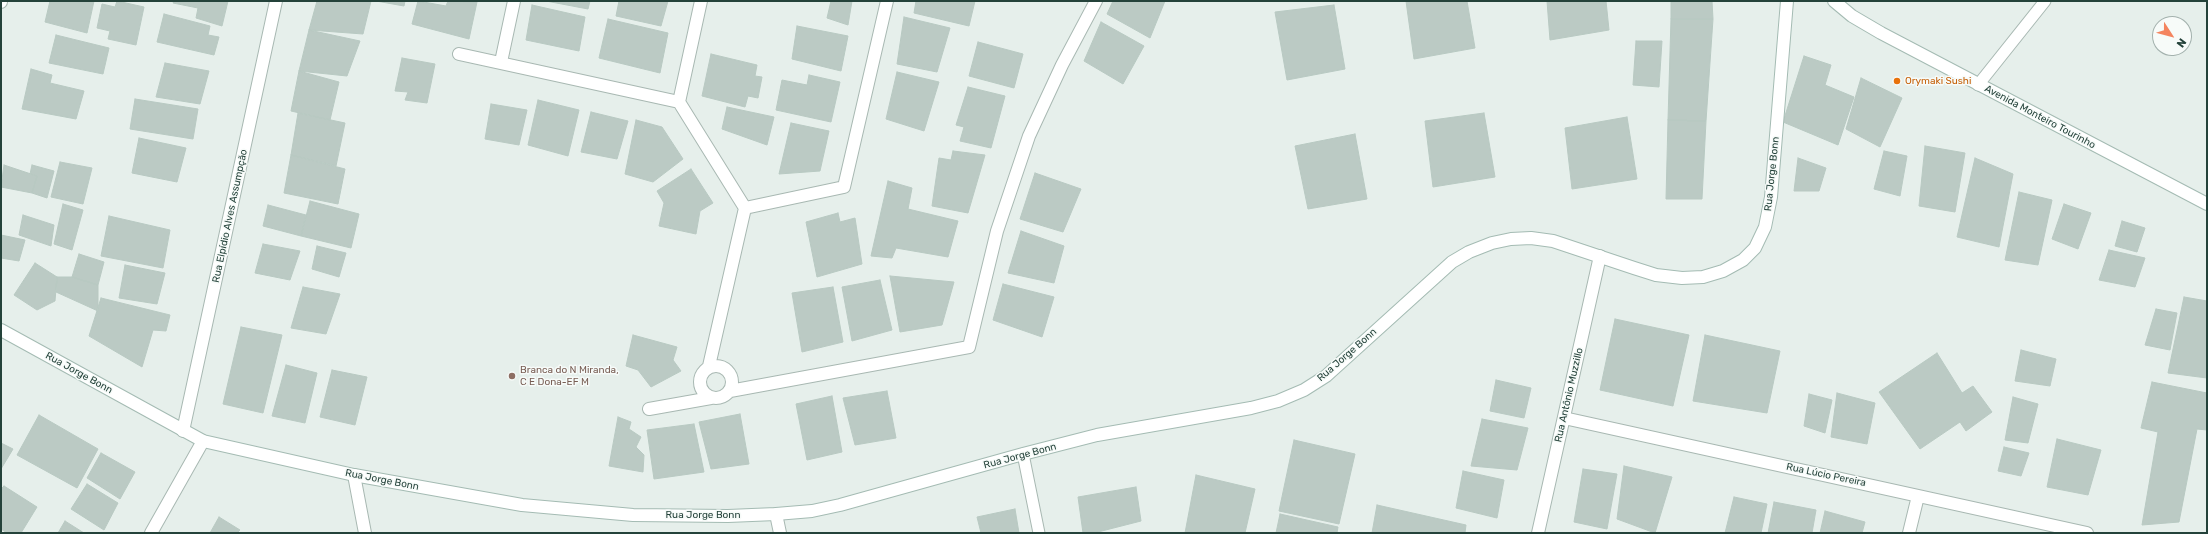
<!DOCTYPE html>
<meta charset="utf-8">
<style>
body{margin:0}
#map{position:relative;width:2208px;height:534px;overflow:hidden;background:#e6efeb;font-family:Rubik,sans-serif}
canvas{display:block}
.frame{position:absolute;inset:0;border:2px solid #24423a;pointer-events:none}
.north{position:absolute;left:2152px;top:16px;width:40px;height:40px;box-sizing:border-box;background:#f7fbf9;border:1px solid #a3b1ad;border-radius:50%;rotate:126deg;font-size:11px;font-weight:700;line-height:16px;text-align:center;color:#24423a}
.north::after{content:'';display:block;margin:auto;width:14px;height:18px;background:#f4845f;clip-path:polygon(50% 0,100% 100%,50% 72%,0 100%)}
</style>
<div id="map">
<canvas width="2208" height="534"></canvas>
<div class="frame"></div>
<div class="north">N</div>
</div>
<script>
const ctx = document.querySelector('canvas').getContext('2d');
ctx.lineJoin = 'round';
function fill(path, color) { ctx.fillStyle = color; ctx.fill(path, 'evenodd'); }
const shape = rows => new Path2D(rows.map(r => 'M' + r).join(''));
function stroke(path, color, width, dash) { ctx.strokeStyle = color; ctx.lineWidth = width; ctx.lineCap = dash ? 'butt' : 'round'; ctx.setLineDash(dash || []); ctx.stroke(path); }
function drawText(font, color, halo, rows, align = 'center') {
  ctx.font = font + ' Rubik,sans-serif'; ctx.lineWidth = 3; ctx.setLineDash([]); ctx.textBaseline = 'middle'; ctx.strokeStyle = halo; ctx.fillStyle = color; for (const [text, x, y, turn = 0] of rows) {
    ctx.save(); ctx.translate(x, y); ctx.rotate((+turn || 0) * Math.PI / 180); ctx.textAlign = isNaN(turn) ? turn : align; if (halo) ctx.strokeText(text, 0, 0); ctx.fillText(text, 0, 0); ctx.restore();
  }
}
const building = shape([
 [50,1,94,1,87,33,45,22,50,1],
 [117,1,144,7,136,45,108,39,110,31,97,28,102,4,115,7,117,1],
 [174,1,228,1,222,26,196,18,198,8,173,3,174,1],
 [317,1,371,1,363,34,309,30,317,1],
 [376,1,405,1,404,6,376,1],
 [418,1,446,6,448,1,477,2,469,39,412,24,418,1],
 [546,1,590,1,588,9,546,1],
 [619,1,668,1,661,26,616,16,619,1],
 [831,1,852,1,848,25,827,18,831,1],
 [916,1,975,1,969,26,914,13,916,1],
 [1113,1,1165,1,1150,38,1107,14,1113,1],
 [1406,1,1467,1,1475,48,1414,59,1406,1],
 [1547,1,1606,1,1609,30,1550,40,1547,1],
 [1671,1,1712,1,1713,19,1671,19,1671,1],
 [532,5,585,17,579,51,526,40,532,5],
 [1334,5,1345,69,1287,80,1275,12,1334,5],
 [164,14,210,26,208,35,219,37,214,55,157,42,164,14],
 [904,17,950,28,937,72,897,64,904,17],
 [608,19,668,33,660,73,599,58,608,19],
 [1671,19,1713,19,1706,121,1668,120,1671,19],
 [1101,22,1144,46,1123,84,1084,61,1101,22],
 [797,26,848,36,841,71,792,59,797,26],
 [309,30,360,41,347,76,299,71,309,30],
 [56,35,109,48,103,74,49,63,56,35],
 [1636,41,1662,41,1659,87,1633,85,1636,41],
 [978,42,1023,54,1014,88,969,76,978,42],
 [711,54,757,65,755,76,762,77,758,98,748,96,745,107,702,96,711,54],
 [1804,56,1831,65,1825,85,1854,97,1838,145,1783,122,1804,56],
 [402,58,435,64,427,103,405,100,408,92,395,91,402,58],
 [165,63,209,71,200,104,156,97,165,63],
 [31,69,52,75,50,83,84,91,76,119,22,109,31,69],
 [299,71,339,82,330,120,291,111,299,71],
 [897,72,939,82,924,131,886,119,897,72],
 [809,75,840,82,831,122,776,110,782,80,807,85,809,75],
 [1861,78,1902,98,1880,147,1846,129,1861,78],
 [968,87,1005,96,991,148,960,141,964,127,956,125,968,87],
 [135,99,198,109,193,139,130,129,135,99],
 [538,100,579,110,568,156,528,145,538,100],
 [491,104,527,110,519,145,485,139,491,104],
 [727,107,774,117,767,145,722,129,727,107],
 [591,112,628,121,617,159,581,152,591,112],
 [298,113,345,123,336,166,291,155,298,113],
 [1484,113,1495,177,1433,187,1425,121,1484,113],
 [1627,117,1637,179,1572,189,1565,128,1627,117],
 [636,120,662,127,683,159,653,182,625,174,636,120],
 [1668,120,1706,121,1702,199,1666,199,1668,120],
 [791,123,829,131,820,171,779,174,791,123],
 [1355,134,1367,199,1308,209,1295,146,1355,134],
 [139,138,186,148,177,182,132,173,139,138],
 [1925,146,1965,153,1955,212,1919,206,1925,146],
 [953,151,985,155,968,213,932,206,939,158,951,160,953,151],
 [1884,151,1907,156,1900,196,1874,189,1884,151],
 [291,155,345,169,338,204,284,193,291,155],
 [1798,158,1826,168,1819,191,1794,191,1798,158],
 [1975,158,2013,174,1999,247,1957,237,1975,158],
 [60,162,92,168,83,204,51,197,60,162],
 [4,165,37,176,32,193,1,187,4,165],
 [32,165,54,171,47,198,32,193,37,176,30,174,32,165],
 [691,169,713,203,700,211,696,234,659,226,664,203,657,191,691,169],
 [1035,173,1081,189,1063,232,1020,219,1035,173],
 [888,181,912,188,908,209,958,221,948,257,896,248,892,258,871,256,888,181],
 [2019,192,2052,200,2038,265,2005,260,2019,192],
 [310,201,359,214,351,248,301,236,310,201],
 [63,204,83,210,72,250,54,244,63,204],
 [2064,204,2091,213,2078,249,2052,239,2064,204],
 [268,205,306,215,301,236,263,226,268,205],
 [838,213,840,222,855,218,862,264,817,277,806,222,838,213],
 [23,215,54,225,51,246,19,235,23,215],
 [109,216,170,230,163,268,101,256,109,216],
 [2122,221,2145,228,2137,252,2115,246,2122,221],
 [1021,231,1064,246,1054,283,1008,273,1021,231],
 [1,235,25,240,19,261,1,258,1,235],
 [263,244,300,251,290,280,255,273,263,244],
 [317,246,346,253,339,277,312,269,317,246],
 [2109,250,2145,258,2135,287,2099,280,2109,250],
 [79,254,104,262,98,285,72,277,79,254],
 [35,263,57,277,55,301,37,310,14,295,35,263],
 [125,265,165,273,157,304,119,298,125,265],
 [890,276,954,282,942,325,900,332,890,276],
 [57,277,72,277,98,285,98,311,56,292,57,277],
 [880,280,892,330,852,341,842,287,880,280],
 [1003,284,1054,297,1042,337,993,320,1003,284],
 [303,287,340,294,326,334,291,328,303,287],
 [833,287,843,342,802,352,792,293,833,287],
 [2184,297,2207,301,2207,378,2168,373,2184,297],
 [101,298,170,315,166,331,153,330,142,367,89,336,101,298],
 [2156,309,2177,313,2170,350,2145,345,2156,309],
 [1615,319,1689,335,1673,406,1600,390,1615,319],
 [241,327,282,335,263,413,223,404,241,327],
 [633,335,677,347,673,360,681,371,651,387,638,370,626,366,633,335],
 [1705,335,1780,351,1767,413,1693,401,1705,335],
 [2021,350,2056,359,2050,386,2015,381,2021,350],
 [1937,353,1962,393,1973,386,1992,412,1966,431,1960,422,1920,449,1879,392,1937,353],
 [286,365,317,373,305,423,272,416,286,365],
 [332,370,367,377,355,425,320,417,332,370],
 [1496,380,1531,388,1524,418,1490,411,1496,380],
 [2152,382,2207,393,2207,430,2197,429,2179,522,2142,525,2158,432,2141,428,2152,382],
 [887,391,896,438,855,445,843,398,887,391],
 [1837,393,1875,403,1867,444,1831,437,1837,393],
 [1809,394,1832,400,1825,433,1804,426,1809,394],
 [832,396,842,452,807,460,796,404,832,396],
 [2013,397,2038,404,2028,443,2005,440,2013,397],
 [740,414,749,464,711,469,699,422,740,414],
 [39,415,98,449,77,488,17,455,39,415],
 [618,417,631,422,629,429,641,437,636,447,644,455,643,472,609,466,618,417],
 [1482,419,1528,428,1517,470,1471,466,1482,419],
 [694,424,704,472,654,479,647,430,694,424],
 [2057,439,2101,450,2088,495,2047,487,2057,439],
 [1294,440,1355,454,1339,524,1279,511,1294,440],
 [1,443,13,449,1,469,1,443],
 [2004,447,2029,453,2021,476,1998,471,2004,447],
 [101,453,135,472,120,499,87,478,101,453],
 [1624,466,1672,477,1655,533,1617,519,1624,466],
 [1583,469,1617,474,1607,529,1574,522,1583,469],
 [1463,471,1504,480,1497,518,1456,508,1463,471],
 [1196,475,1255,489,1245,533,1185,533,1196,475],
 [87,484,118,503,104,530,71,509,87,484],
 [4,486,37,507,21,533,7,533,1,529,1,489,4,486],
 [1136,487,1141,521,1094,533,1083,533,1078,497,1136,487],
 [1734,497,1767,504,1761,533,1725,533,1734,497],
 [1774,502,1816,510,1812,533,1768,533,1774,502],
 [1377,505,1466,525,1465,533,1372,533,1377,505],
 [1015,509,1019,533,981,533,977,517,1015,509],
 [1825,511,1865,522,1862,533,1820,533,1825,511],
 [1280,514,1338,527,1337,533,1276,533,1280,514],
 [219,517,240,530,237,533,210,533,219,517],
 [65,521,84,533,58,533,65,521]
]);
fill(building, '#bbcac4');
stroke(building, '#b8c9c2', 1);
const lane = shape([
 [1978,85,2045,1],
 [1023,454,1039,533]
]);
const street = shape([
 [1,2,1,1],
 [459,54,679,102,745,208,709,366],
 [501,62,514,1],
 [679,102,701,1],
 [745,208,844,187,887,1],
 '700 382a16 16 0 1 1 32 0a16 16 0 1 1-32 0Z',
 [730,391,969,347,997,231,1029,136,1062,65,1096,1],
 [649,409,711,398],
 [1564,418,2087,533],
 [183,431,276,1],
 [354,475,365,533],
 [776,514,780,533],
 [151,533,203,441],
 [1538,533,1600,256],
 [1909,533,1918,496]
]);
const secondary = shape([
 [1834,1,1852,16,1881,33,2207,204],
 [1,330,203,441,354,475,522,505,633,515,728,516,776,514,812,511,840,505,1023,454,1097,435,1251,408,1278,401,1304,390,1326,376,1452,262,1469,252,1492,243,1511,239,1531,238,1553,241,1634,268,1656,275,1682,278,1703,277,1723,271,1743,260,1755,248,1765,227,1771,197,1787,1]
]);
stroke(lane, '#a8b8b2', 13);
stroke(street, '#a8b8b2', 14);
stroke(secondary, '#a4bbb3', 14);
stroke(lane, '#fff', 11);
stroke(street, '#fff', 12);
stroke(secondary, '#fff', 12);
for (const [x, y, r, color] of [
 [1897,81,4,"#e8710a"],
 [512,376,4,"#8d6e63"]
]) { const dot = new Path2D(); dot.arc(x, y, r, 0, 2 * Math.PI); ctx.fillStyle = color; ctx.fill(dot); stroke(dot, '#f7fbf9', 1.5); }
drawText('10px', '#c56008', '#f7fbf9', [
 ["Orymaki Sushi",1905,81]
], 'left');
drawText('10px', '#24423a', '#f7fbf9', [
 ["Avenida Monteiro Tourinho",2040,117,28],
 ["Rua Jorge Bonn",1772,174,-84],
 ["Rua Elpídio Alves Assumpção",230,216,-78],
 ["Rua Jorge Bonn",1347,355,-41],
 ["Rua Jorge Bonn",79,373,29],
 ["Rua Antônio Muzzillo",1569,395,-77],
 ["Rua Jorge Bonn",1020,456,-15],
 ["Rua Lúcio Pereira",1826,475,12],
 ["Rua Jorge Bonn",382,480,11],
 ["Rua Jorge Bonn",703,515]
]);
drawText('10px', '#785e54', '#f7fbf9', [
 ["Branca do N Miranda,",520,370],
 ["C E Dona-EF M",520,382]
], 'left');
</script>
